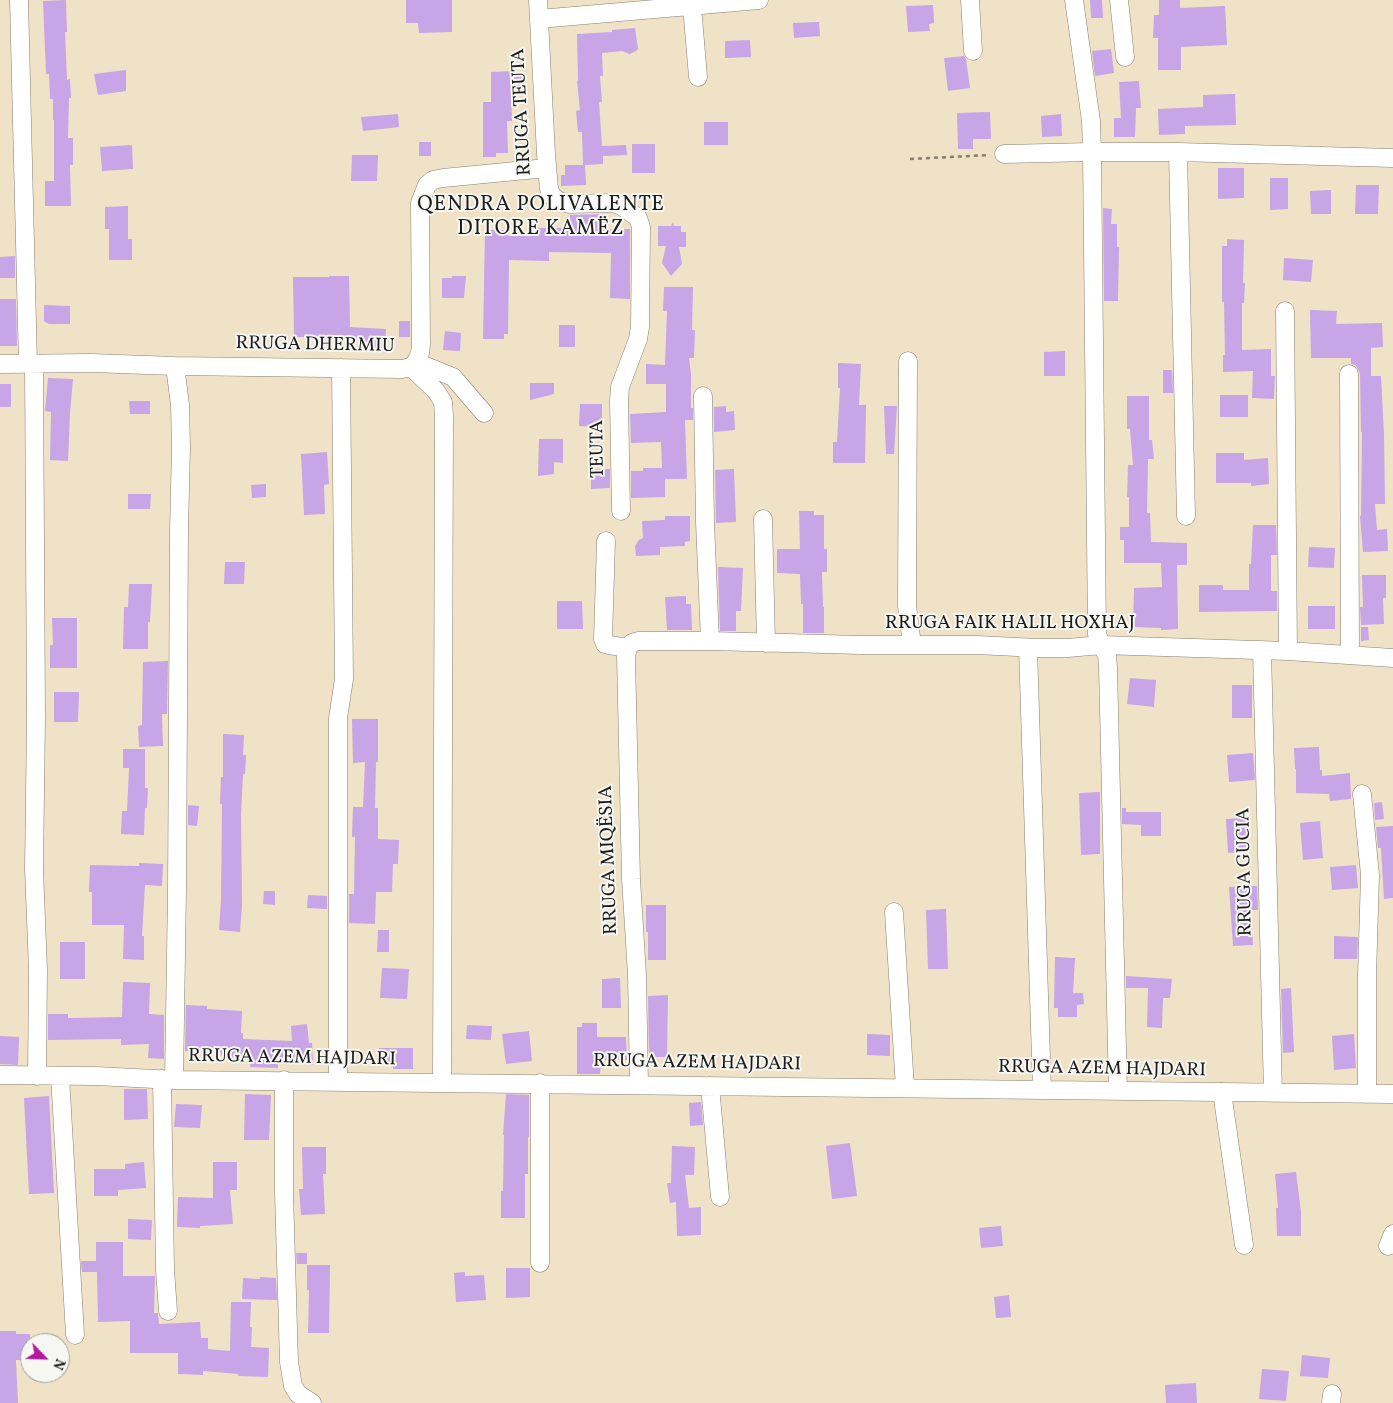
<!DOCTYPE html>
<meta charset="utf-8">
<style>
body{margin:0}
#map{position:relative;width:1393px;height:1403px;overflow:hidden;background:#f0e2c6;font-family:Vollkorn,serif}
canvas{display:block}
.north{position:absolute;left:20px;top:1333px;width:50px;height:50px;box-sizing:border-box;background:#f6f6f2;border:1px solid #9f9f9c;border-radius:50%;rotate:114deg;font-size:14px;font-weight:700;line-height:20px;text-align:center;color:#1c1c1c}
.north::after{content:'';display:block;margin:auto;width:18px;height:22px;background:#b5179e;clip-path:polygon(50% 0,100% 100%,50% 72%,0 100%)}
</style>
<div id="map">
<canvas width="1393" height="1403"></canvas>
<div class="north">N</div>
</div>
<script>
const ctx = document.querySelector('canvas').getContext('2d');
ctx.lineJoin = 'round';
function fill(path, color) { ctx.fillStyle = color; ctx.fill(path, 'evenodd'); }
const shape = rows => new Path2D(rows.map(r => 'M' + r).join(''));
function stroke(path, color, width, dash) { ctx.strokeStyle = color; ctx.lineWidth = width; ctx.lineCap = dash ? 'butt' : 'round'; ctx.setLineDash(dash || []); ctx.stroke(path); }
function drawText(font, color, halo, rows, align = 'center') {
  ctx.font = font + ' Vollkorn,serif'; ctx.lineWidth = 4; ctx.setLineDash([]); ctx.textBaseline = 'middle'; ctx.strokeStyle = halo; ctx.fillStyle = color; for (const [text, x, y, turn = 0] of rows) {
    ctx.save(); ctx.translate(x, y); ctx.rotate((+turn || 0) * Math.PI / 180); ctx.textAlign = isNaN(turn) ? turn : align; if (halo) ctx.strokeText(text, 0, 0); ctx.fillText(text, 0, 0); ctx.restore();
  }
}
fill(shape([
 [66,0,67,32,65,32,67,80,70,79,71,98,69,98,68,138,73,138,73,165,70,165,71,206,45,206,45,181,54,181,54,120,53,120,53,99,50,99,49,74,46,74,43,1],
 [406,0,452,0,452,32,419,33,418,23,406,23],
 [1090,0,1102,0,1103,18,1091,18],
 [1159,0,1180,0,1180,8,1225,6,1227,45,1181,47,1181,70,1158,70,1158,38,1153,38,1154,15,1159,15],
 [933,5,934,23,929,24,930,31,908,32,906,6],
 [819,22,820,36,794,38,793,23],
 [635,28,638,49,636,51,630,54,622,51,602,53,603,76,600,76,602,102,599,102,602,146,626,145,627,155,603,156,603,164,585,165,586,185,561,186,561,175,565,175,565,165,583,165,582,132,578,132,576,111,580,110,577,81,578,81,577,34,612,32,612,30],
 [750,40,751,57,725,58,725,41],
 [1111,49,1114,73,1095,76,1092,51],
 [964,56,966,59,970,88,948,91,944,58],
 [126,70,126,91,98,95,94,74],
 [513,71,513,73,525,73,525,92,511,92,512,121,507,121,508,153,496,153,496,157,483,157,483,102,491,102,491,72],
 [1139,81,1141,108,1136,108,1135,137,1114,137,1114,118,1121,118,1119,82],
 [1235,94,1236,125,1185,126,1185,134,1159,135,1158,109,1203,107,1203,95],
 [990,112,991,139,973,139,973,149,958,149,957,113],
 [398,114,399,127,363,131,361,117],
 [1061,114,1062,136,1042,137,1041,116],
 [704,122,728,122,728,145,704,145],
 [419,142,431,142,431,156,419,156],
 [632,144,655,144,655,173,632,173],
 [132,145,133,169,102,171,100,147],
 [352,155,378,155,377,181,351,181],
 [1218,168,1244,168,1244,198,1218,199],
 [1270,178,1288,178,1288,209,1270,210],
 [1356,185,1379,185,1378,214,1355,214],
 [1331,190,1331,214,1311,214,1310,191],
 [128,206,128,239,132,239,132,260,109,260,109,229,105,229,105,207],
 [1103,208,1112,209,1111,224,1117,224,1117,247,1119,247,1118,301,1104,301],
 [606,214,606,229,630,229,630,299,610,298,611,253,549,252,549,261,509,260,508,334,504,334,504,339,483,339,485,230,508,230,508,236,536,236,536,228,570,228,570,215],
 [673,222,674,226,681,226,681,232,686,232,686,247,679,247,682,264,671,276,662,263,666,246,658,246,658,226,671,226],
 [1227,239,1244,240,1243,283,1245,283,1244,303,1242,303,1242,350,1271,349,1271,376,1275,376,1274,399,1252,398,1253,371,1223,372,1223,355,1225,355,1224,302,1222,302,1222,246,1227,246],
 [15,256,15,278,0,278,0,257],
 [1284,258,1313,260,1311,282,1283,280],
 [329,276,349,276,350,327,386,329,385,351,363,350,364,339,327,339,327,337,294,337,293,277,329,277],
 [452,276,466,276,464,298,442,298,442,278,452,278],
 [664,287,693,287,692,330,695,330,694,358,689,358,691,374,691,408,693,408,693,420,685,420,687,479,665,479,665,497,631,498,631,471,643,471,643,468,662,468,661,442,631,443,630,414,666,412,666,384,646,384,646,364,665,365,667,311,663,311],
 [0,299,16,299,17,346,0,346],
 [44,305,70,306,70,324,49,324,44,321],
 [1310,310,1337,311,1336,324,1382,323,1383,347,1371,348,1371,376,1381,376,1384,434,1385,504,1375,504,1377,530,1387,529,1388,551,1363,552,1360,516,1361,516,1362,432,1361,432,1360,374,1358,369,1355,365,1351,364,1351,358,1311,358],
 [399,321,410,321,410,337,399,337],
 [559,325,575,325,575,347,559,347],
 [445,331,461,333,460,351,443,350],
 [1065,351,1065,376,1044,376,1044,352],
 [838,363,861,364,859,405,866,405,865,463,833,463,833,442,837,442,840,388,838,388],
 [1163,370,1172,370,1173,393,1163,393],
 [48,378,73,379,70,413,68,461,50,460,51,412,45,411],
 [530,383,554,383,554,394,530,400],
 [0,384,11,384,11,407,0,407],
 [1220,395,1248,395,1248,417,1220,417],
 [1127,396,1149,396,1149,440,1152,440,1154,459,1148,459,1147,513,1150,513,1151,542,1187,543,1187,565,1177,565,1178,629,1161,630,1161,628,1133,627,1134,588,1162,587,1161,563,1124,563,1124,540,1120,540,1120,527,1129,527,1129,497,1127,497,1128,465,1133,465,1130,429,1127,429],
 [129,401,150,401,150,414,130,414],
 [580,404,602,404,602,427,579,426],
 [726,406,726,412,734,411,735,430,714,432,714,407],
 [884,406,897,406,894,454,886,454],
 [539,439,563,439,563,463,554,462,554,474,538,476],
 [327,452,329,484,324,485,325,514,304,515,301,454],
 [1216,453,1244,453,1244,460,1268,458,1269,484,1251,486,1251,483,1216,483],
 [591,469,610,469,610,488,591,489],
 [734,469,736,522,716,523,715,470],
 [266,484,266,497,252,498,251,485],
 [128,494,151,494,150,509,128,509],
 [799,511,814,511,814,515,824,515,824,549,827,549,827,572,822,572,823,607,824,607,824,633,803,633,803,604,801,604,800,574,777,573,777,549,800,549],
 [665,516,690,516,690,541,685,542,685,546,660,547,660,555,636,556,635,546,639,540,643,538,642,521,665,520],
 [1253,525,1276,525,1277,555,1271,555,1271,591,1277,591,1277,611,1199,612,1199,585,1223,585,1223,590,1249,590,1249,564,1251,564],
 [1309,547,1335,548,1334,568,1308,567],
 [225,562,245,562,244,584,224,584],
 [718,567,743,568,741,611,736,611,736,631,720,631],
 [1362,575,1386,575,1386,598,1383,598,1384,624,1361,625,1360,607,1363,607],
 [129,584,152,584,150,622,148,622,148,649,123,649,124,607,128,607],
 [686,596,686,604,691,604,692,630,667,630,665,597],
 [557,601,582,601,583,629,557,629],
 [1308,606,1335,606,1335,629,1308,629],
 [52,618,77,618,77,668,50,668,50,645,53,645],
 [1361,627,1368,627,1369,640,1361,641],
 [168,661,167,714,162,714,163,746,139,747,138,726,142,725,143,662],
 [1130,678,1156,680,1154,707,1127,704],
 [1232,685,1252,685,1252,718,1232,718],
 [54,692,79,692,78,722,54,722],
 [352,719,378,719,378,762,376,762,375,808,378,808,378,839,399,840,398,864,393,864,392,892,376,892,375,924,349,923,349,894,354,894,355,837,352,837,353,807,363,807,365,762,353,763],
 [223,734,244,735,243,755,246,755,245,774,243,774,241,815,242,905,240,932,219,930,221,900,222,804,220,804,221,777,223,777],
 [1319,747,1320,770,1322,770,1322,776,1350,773,1351,799,1330,801,1329,794,1296,793,1296,769,1295,769,1294,748],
 [123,749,145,749,145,788,148,788,147,808,145,808,144,835,121,834,122,811,127,811,129,768,123,768],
 [1253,753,1255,780,1229,782,1227,755],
 [1100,792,1100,854,1081,855,1079,793],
 [1382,802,1384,819,1375,820,1374,803],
 [188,805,199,806,197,826,188,825],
 [1122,808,1126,808,1126,812,1161,812,1161,836,1141,836,1141,825,1122,824],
 [1245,818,1247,852,1228,853,1226,819],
 [1320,821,1323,858,1303,860,1300,823],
 [1393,826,1393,898,1384,899,1381,848,1378,848,1376,827],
 [139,863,163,864,162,886,145,885,142,936,144,936,144,960,123,959,124,925,92,925,92,892,89,892,90,865,139,866],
 [1356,865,1358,888,1332,890,1330,867],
 [1257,886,1258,910,1251,910,1253,945,1233,946,1229,887],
 [264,891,275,891,275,905,263,904],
 [308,895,327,896,327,909,307,908],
 [646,905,666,905,666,960,648,960,648,932,646,932],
 [946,909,948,969,928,969,926,910],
 [378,930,389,930,389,952,377,952],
 [1334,936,1358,937,1357,959,1334,959],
 [60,942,85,942,85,979,60,979],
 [1055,957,1075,958,1073,993,1083,993,1084,1004,1077,1005,1077,1017,1058,1017,1058,1008,1054,1008],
 [382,968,409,969,407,999,380,998],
 [1126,976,1172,979,1170,998,1163,998,1162,1028,1147,1027,1148,988,1126,988],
 [620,978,621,1008,602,1008,602,979],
 [123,982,150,983,149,1014,164,1015,164,1059,148,1058,149,1044,121,1045,121,1039,48,1040,48,1014,68,1014,68,1018,122,1017],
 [1291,988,1294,1052,1283,1053,1281,989],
 [668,995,667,1057,649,1057,648,996],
 [186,1005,207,1006,207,1009,242,1011,241,1033,243,1033,243,1039,292,1041,291,1026,307,1024,309,1043,312,1043,313,1065,278,1062,278,1068,250,1067,251,1059,221,1056,221,1053,185,1051],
 [582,1023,597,1023,597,1037,626,1037,627,1060,601,1060,600,1074,577,1074,577,1027,582,1027],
 [467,1025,492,1026,491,1040,466,1039],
 [529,1031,532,1061,506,1064,502,1034],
 [867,1034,890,1035,890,1056,867,1055],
 [1354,1034,1356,1068,1334,1070,1332,1036],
 [0,1036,19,1037,18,1065,0,1064],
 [379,1048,413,1048,413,1069,393,1069,393,1064,379,1064],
 [124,1089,147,1089,148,1119,124,1120],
 [245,1094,271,1095,269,1140,244,1140],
 [506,1094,529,1095,529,1137,528,1137,528,1174,525,1174,525,1218,501,1218,501,1191,503,1191,504,1135,503,1135],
 [49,1096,54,1193,29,1194,24,1098],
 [701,1102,703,1125,690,1126,689,1103],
 [176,1104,202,1105,200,1128,174,1127],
 [850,1143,857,1196,832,1199,826,1146],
 [672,1146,695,1147,694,1175,685,1175,689,1208,701,1207,701,1235,677,1236,676,1202,670,1203,667,1183,671,1183],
 [302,1147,326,1147,326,1174,323,1174,325,1214,301,1215,299,1189,303,1189],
 [144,1162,146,1188,118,1190,118,1196,94,1196,94,1169,125,1169,125,1164],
 [213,1162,237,1162,237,1190,230,1190,233,1224,200,1226,200,1228,177,1227,178,1197,213,1198],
 [1296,1172,1301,1212,1301,1236,1277,1236,1276,1208,1278,1208,1275,1174],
 [128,1219,152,1220,151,1240,128,1239],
 [1001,1226,1003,1246,981,1248,979,1228],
 [96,1242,123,1242,123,1276,155,1276,154,1313,158,1313,159,1324,200,1322,201,1338,208,1338,208,1349,230,1351,231,1302,251,1302,250,1327,252,1327,251,1347,269,1348,268,1377,238,1376,238,1374,203,1371,203,1375,178,1374,178,1353,130,1353,130,1321,98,1322,97,1272,82,1272,81,1261,96,1261],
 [296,1253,307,1253,307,1264,297,1264],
 [307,1265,330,1265,329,1333,308,1333,309,1290,307,1290],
 [506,1268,530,1268,530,1297,506,1298],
 [465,1272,465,1276,484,1275,486,1300,456,1302,454,1273],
 [260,1277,276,1278,277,1300,242,1299,243,1278,260,1279],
 [1009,1295,1011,1317,996,1318,994,1297],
 [0,1331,16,1331,16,1334,30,1334,30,1360,16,1360,18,1403,0,1403],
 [1302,1355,1330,1358,1328,1378,1300,1376],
 [1262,1369,1289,1371,1286,1401,1259,1399],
 [1196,1383,1197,1403,1166,1403,1165,1385]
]), '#c7a5e6');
const minor = shape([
 [19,0,28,364],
 [538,0,546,154,549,189,552,196,559,201,569,204,612,203,622,206,638,218,641,227,640,327,638,339,620,387,619,401,621,511],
 [970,0,973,51],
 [1074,0,1091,121,1092,152,1097,634,1101,645,1107,655,1108,667,1118,1091],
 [1119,0,1125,57],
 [692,6,698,77],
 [539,19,759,0],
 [1178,152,1186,516],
 [1004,154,1092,152,1178,152,1393,158],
 [1285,311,1288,651],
 [908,361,907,606,912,645],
 [416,362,453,377,484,413],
 [0,364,91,363,175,366,402,369,411,367,416,362,420,353,421,345,420,203,427,185,433,180,443,178,547,168],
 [34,364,36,719,34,869,38,970,37,1076],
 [411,367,436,391,443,402,444,416,442,1082],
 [1349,374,1350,655],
 [703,396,705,522,710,641],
 [763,519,766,643],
 [606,541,603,639,605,644,609,645,628,648],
 [1028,648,1042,1090],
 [1262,650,1273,1093],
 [1362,794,1370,875,1367,976,1367,1094],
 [894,912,905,1088],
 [0,1075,96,1076,174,1080,1393,1094],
 [60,1076,75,1335],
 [162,1079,165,1270,168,1311],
 [174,1080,177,891,179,530,181,448,180,405,175,366],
 [284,1080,284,1193,289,1362,293,1386,298,1394,312,1403],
 [338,1081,338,718,344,679,341,368],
 [639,1085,637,975,631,879,626,656,628,648,632,643,638,641,710,641,862,645,977,645,1037,648,1068,648,1101,645,1288,651,1393,658],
 [710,1086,720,1197],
 [1222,1092,1244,1245],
 [1388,1246,1393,1234],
 [540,1263,540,1083],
 [1331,1403,1332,1394]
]);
stroke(minor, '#867f71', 19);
stroke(shape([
 [910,159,990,155]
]), '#867f71', 2.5, [4, 4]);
stroke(minor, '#fff', 18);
drawText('19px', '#1c1c1c', '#f6f6f2', [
 ["RRUGA TEUTA",523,112,-93],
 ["RRUGA DHERMIU",315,346,1],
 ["TEUTA",599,449,-91],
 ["RRUGA FAIK HALIL HOXHAJ",1010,625],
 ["RRUGA MIQËSIA",610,860,-92],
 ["RRUGA GUCIA",1246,872,-91],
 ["RRUGA AZEM HAJDARI",292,1059,1],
 ["RRUGA AZEM HAJDARI",697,1064,1],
 ["RRUGA AZEM HAJDARI",1102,1070,1]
]);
ctx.letterSpacing = '1px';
drawText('21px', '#1c1c1c', '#f6f6f2', [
 ["QENDRA POLIVALENTE",541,206],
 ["DITORE KAMËZ",541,230]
]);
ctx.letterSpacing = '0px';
</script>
